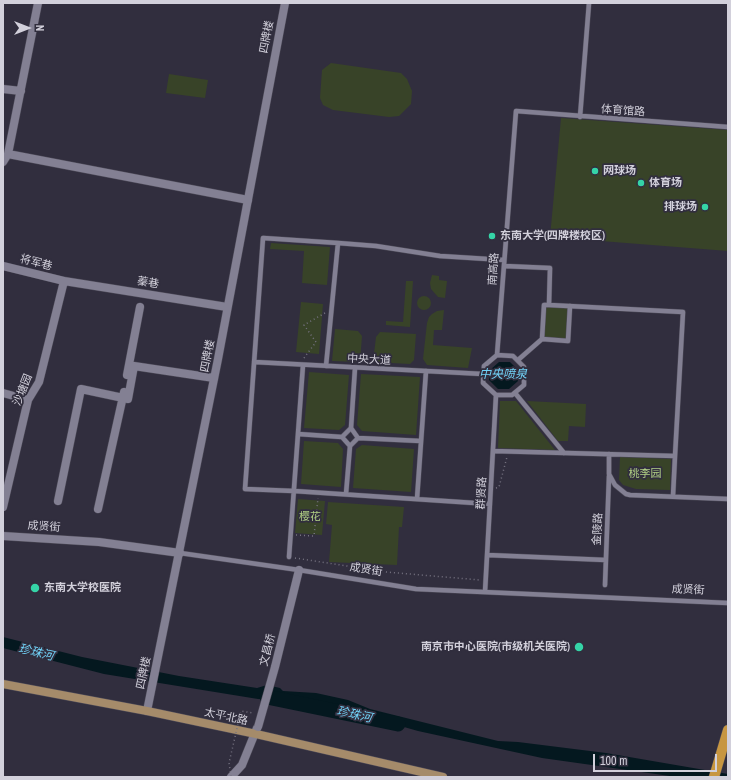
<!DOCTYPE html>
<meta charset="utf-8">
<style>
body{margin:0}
#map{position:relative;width:731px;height:780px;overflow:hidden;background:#312e3e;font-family:"Archivo Narrow",sans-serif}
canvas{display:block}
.frame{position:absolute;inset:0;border:4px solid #d2d0db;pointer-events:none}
.north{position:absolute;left:8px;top:8px;width:40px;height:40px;-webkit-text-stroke:3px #312e3e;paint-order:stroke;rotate:90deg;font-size:11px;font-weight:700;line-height:16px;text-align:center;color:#d2d0db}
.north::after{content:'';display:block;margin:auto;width:14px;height:18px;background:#d2d0db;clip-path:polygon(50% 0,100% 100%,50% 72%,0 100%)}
.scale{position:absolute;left:593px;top:754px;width:124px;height:18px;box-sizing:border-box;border:2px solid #d2d0db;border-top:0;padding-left:5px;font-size:12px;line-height:14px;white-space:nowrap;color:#d2d0db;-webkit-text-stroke:3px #312e3e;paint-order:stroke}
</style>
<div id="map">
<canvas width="731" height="780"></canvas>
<div class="frame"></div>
<div class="north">N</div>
<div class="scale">100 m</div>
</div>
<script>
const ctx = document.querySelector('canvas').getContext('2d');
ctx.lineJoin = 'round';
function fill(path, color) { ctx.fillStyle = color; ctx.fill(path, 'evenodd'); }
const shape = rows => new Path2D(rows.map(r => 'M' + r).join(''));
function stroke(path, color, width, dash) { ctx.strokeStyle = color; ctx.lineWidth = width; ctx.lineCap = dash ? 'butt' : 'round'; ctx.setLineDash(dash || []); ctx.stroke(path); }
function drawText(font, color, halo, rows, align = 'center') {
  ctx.font = font + ' "Archivo Narrow","Noto Sans SC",sans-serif'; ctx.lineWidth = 3.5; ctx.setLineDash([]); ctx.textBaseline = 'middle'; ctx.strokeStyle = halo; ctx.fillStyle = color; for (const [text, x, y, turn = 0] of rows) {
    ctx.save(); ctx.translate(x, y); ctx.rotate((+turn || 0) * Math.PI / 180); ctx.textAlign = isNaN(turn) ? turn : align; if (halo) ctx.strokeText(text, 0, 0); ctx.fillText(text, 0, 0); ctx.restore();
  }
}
fill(shape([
 [331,63,401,73,407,79,412,91,411,104,399,116,389,117,333,110,323,105,320,98,322,70],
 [169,74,208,80,205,98,166,93],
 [561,118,728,130,728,251,550,237],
 [271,243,330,247,327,285,302,283,304,251,270,249],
 [432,275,439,276,439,280,447,281,445,298,438,297,431,289,430,283],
 [406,281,413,281,410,327,386,325,386,321,403,322],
 '417 303a7 7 0 1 1 14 0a7 7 0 1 1-14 0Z',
 [301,302,323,304,319,354,296,352],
 [544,305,570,306,568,341,542,339],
 [444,310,442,330,434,330,433,345,472,348,468,368,427,365,423,359,427,323,429,317,432,314,437,311],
 [335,329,358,331,362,336,360,362,332,361],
 [380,332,416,334,414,360,410,364,373,362,376,337],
 [309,372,349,375,345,425,339,430,304,428],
 [361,374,420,377,416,435,362,431,357,425],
 [500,401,516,401,555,450,498,448],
 [527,401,586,404,585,427,569,426,568,441,558,441],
 [304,441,338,443,343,449,341,487,301,484],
 [362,445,414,449,411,492,353,488,356,449],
 [620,457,671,459,670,490,636,489,623,485,619,480],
 [298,499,325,501,322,535,295,533],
 [328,502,404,507,402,527,399,527,397,565,329,562,332,525,326,524]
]), '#384328');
fill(shape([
 [499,362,510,362,518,370,518,381,509,389,498,389,489,380,490,370],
 [3,637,82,657,179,676,257,688,267,685,280,688,283,691,316,693,348,700,370,709,498,741,518,742,606,753,728,774,728,777,677,777,542,758,418,731,348,711,305,702,258,699,104,674,3,648]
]), '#04181f');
stroke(shape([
 [267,697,398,724]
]), '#04181f', 15);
const service = shape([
 [580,117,589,3],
 [338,243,263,238,245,489,294,491,490,504],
 [504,266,550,268,549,305],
 [570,306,568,341,542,339,544,305,549,305,683,312,675,456],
 [497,355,516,111,728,127],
 [497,355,513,356,524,367,524,385,512,395,496,395,483,383,484,366,497,355],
 [518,360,542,339],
 [254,362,483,374],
 [326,366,338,243,376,246,440,256,504,260],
 [515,393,564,453],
 [351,428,358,438],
 [298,434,342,437,350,446],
 [342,437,351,428,355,368],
 [493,451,675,456,673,496],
 [609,454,609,474,615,485,626,494,630,495,728,499],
 [346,494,350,446,358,438,421,441],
 [417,499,426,371],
 [180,553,299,570,416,589,728,603],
 [487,555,606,560],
 [289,557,303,365],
 [605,585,609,476],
 [485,592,496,395]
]);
const minor = shape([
 [3,89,21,91],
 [8,154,248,200],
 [3,162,8,154,38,3],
 [3,266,64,281,227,307],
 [127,375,140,307],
 [3,393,28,400],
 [58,501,81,389,128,399,134,366,214,378],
 [3,507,28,400,39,382,64,281],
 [98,509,124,392],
 [3,536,99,542,180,553],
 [275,667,299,570],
 [231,777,242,765,257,728]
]);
const tertiary = shape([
 [147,711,218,359,285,3]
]);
const secondary = shape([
 [3,684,147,711,256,734,443,777]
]);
const primary = shape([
 [714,777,728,730]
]);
stroke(service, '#4d4a58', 5.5);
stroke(minor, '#4d4a58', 9);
stroke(tertiary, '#4d4a58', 9);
stroke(secondary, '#4d4a58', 9);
stroke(primary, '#4d4a58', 11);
stroke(shape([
 [304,358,316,342,304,325,325,313],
 [496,488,499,487,507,457],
 [296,535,314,536,318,498],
 [295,558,386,572,480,580]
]), '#767381', 1.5, [1, 3]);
stroke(service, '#838093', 4.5);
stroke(minor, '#838093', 8);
stroke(tertiary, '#838093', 8);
stroke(secondary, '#a58b6a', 8);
stroke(primary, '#c79641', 10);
const minorBridge = shape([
 [258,727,275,667]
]);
stroke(minorBridge, '#4d4a58', 9, []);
stroke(shape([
 [231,776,229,763,241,711,253,713]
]), '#767381', 1.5, [1, 3]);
stroke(minorBridge, '#838093', 8);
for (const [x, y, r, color] of [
 [595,171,4,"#35d4a7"],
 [641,183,4,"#35d4a7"],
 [705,207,4,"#35d4a7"],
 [492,236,4,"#35d4a7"],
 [35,588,5,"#35d4a7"],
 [579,647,5,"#35d4a7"]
]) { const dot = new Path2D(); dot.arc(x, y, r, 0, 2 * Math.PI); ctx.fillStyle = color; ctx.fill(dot); stroke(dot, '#312e3e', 1.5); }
drawText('11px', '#d2d0db', '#312e3e', [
 ["四牌楼",267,37,-79],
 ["体育馆路",623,111,4],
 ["将军巷",36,263,14],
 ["南高路",494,269,-86],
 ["蓁巷",148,283,9],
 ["四牌楼",208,356,-79],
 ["中央大道",369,360,3],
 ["沙塘园",23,390,-68],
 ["群贤路",482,493,-87],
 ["成贤街",44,527,4],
 ["金陵路",598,529,-87],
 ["成贤街",366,570,9],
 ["成贤街",688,590,2],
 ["文昌桥",268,650,-76],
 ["四牌楼",144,673,-78],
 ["太平北路",226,717,12]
]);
drawText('bold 11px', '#d2d0db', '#312e3e', [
 ["网球场",603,171],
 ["体育场",649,183],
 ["排球场",697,207,"right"],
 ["东南大学(四牌楼校区)",500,236],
 ["东南大学校医院",44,588],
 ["南京市中心医院(市级机关医院)",570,647,"right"]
], 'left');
drawText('11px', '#b1d084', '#312e3e', [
 ["桃李园",645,474],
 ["樱花",310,517]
]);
drawText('italic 12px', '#71d2f7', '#312e3e', [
 ["中央喷泉",503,375],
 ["珍珠河",36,653,13],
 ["珍珠河",354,715,12]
]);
</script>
